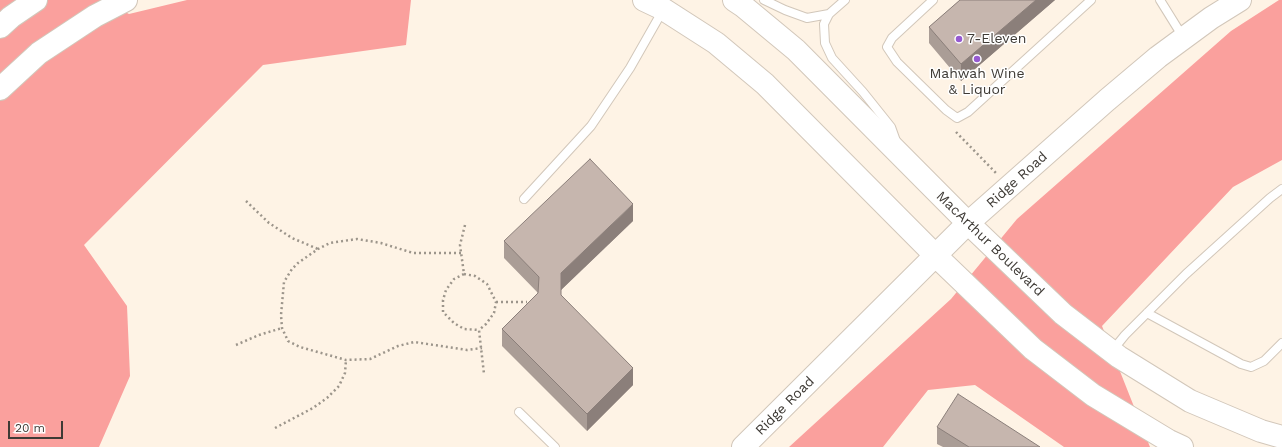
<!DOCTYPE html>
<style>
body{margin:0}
#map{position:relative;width:1282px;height:447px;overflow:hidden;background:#fef3e5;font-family:"Work Sans",sans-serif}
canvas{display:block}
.scale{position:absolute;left:8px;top:421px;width:55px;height:18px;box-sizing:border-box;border:2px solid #3e3a35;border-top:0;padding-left:5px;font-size:12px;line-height:14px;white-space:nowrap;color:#3e3a35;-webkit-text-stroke:3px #fff;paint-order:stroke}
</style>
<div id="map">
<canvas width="1282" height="447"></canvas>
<div class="scale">20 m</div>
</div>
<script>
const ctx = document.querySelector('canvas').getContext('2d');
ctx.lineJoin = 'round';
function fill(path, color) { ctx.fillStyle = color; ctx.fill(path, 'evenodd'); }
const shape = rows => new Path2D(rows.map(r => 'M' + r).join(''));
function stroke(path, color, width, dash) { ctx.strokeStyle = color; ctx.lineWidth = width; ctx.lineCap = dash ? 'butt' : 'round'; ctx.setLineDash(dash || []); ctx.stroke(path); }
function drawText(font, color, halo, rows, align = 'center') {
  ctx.font = font + ' "Work Sans",sans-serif'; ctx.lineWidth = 3; ctx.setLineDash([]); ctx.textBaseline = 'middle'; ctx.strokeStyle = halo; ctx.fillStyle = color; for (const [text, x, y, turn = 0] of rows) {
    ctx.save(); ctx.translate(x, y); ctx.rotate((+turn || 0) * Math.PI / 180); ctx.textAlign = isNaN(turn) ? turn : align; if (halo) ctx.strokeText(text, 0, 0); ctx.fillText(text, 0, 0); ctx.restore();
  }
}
fill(shape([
 [0,0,102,0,129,14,187,0,411,0,406,45,263,65,84,245,127,306,130,376,99,447,0,447],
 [1279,0,1282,0,1282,160,1233,187,1102,326,1150,447,1064,447,975,385,928,390,883,447,789,447,951,299,1017,219,1231,31]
]), '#faa09d');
const lane = shape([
 [764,0,785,10,807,18,829,14],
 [845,0,829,14,824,24,825,43,832,58,863,92,891,127,896,141],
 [933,0,892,38,887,47,897,62,946,110,957,118,968,112,1091,0],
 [1160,0,1183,37],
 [524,199,591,126,630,68,663,10],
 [1147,313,1241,364,1251,367,1264,361,1282,343],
 [1112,351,1125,335,1186,274,1270,198,1282,189],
 [519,412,555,447]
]);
const secondary = shape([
 [644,0,663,9,716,43,765,84,936,256,1033,349,1093,395,1169,441,1182,447],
 [734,0,743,6,796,50,968,223,1063,314,1119,357,1190,401,1261,431,1282,437],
 [0,27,11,17,36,0],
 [0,89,39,53,95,16,126,0],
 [743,447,968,223,1107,100,1158,57,1211,18,1240,0]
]);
stroke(lane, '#d2c7ba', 10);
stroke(secondary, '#d2c7ba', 24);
stroke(shape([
 [956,132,996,173],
 [246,201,269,223,292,238,318,249],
 [465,225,460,245,464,274,454,279,446,290,443,300,443,312,454,323,464,329,479,330,484,374],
 [461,253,413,253,381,243,357,239,330,243,318,249,298,263,292,269,284,282,281,315,282,328,288,341,300,347,346,360,370,359,398,346,414,342,467,350,482,348],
 [464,274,475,276,487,284,496,302,494,313,486,324,479,330],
 [496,302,527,302],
 [236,345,259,335,282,328],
 [275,428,313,408,327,398,339,386,345,373,346,360]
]), '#9c958b', 2.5, [2, 3]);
stroke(lane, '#fff', 8);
stroke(secondary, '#fff', 22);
fill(shape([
 [960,0,1055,0,961,81,929,43,929,27],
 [633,221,561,290,561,295,633,385,587,431,502,346,502,329,538,293,504,258,504,241],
 [937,427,1040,447,943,447,937,444]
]), '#aa9d96');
fill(shape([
 [1036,0,1055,0,961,81,961,64],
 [633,204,633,221,561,290,561,312,561,273],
 [633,368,633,385,587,431,587,414]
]), '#8b7f7a');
const building = shape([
 [960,0,1036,0,961,64,929,27,960,0],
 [590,159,633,204,561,273,561,295,633,368,587,414,502,329,538,293,539,277,504,241,590,159],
 [958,394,1040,447,969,447,937,427,958,394]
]);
fill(building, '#c6b6ae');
stroke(building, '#8b7f7a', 1);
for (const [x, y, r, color] of [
 [959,39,4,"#965ad1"],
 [977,59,4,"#965ad1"]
]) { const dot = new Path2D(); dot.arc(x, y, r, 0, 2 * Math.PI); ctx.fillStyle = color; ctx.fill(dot); stroke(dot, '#fff', 1.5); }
drawText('14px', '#3e3a35', '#fff', [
 ["7-Eleven",967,39],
 ["Mahwah Wine",977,74,"center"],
 ["& Liquor",977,90,"center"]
], 'left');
drawText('14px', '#3e3a35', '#fff', [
 ["Ridge Road",1017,180,-42],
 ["MacArthur Boulevard",990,244,44],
 ["Ridge Road",785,406,-45]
]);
</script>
